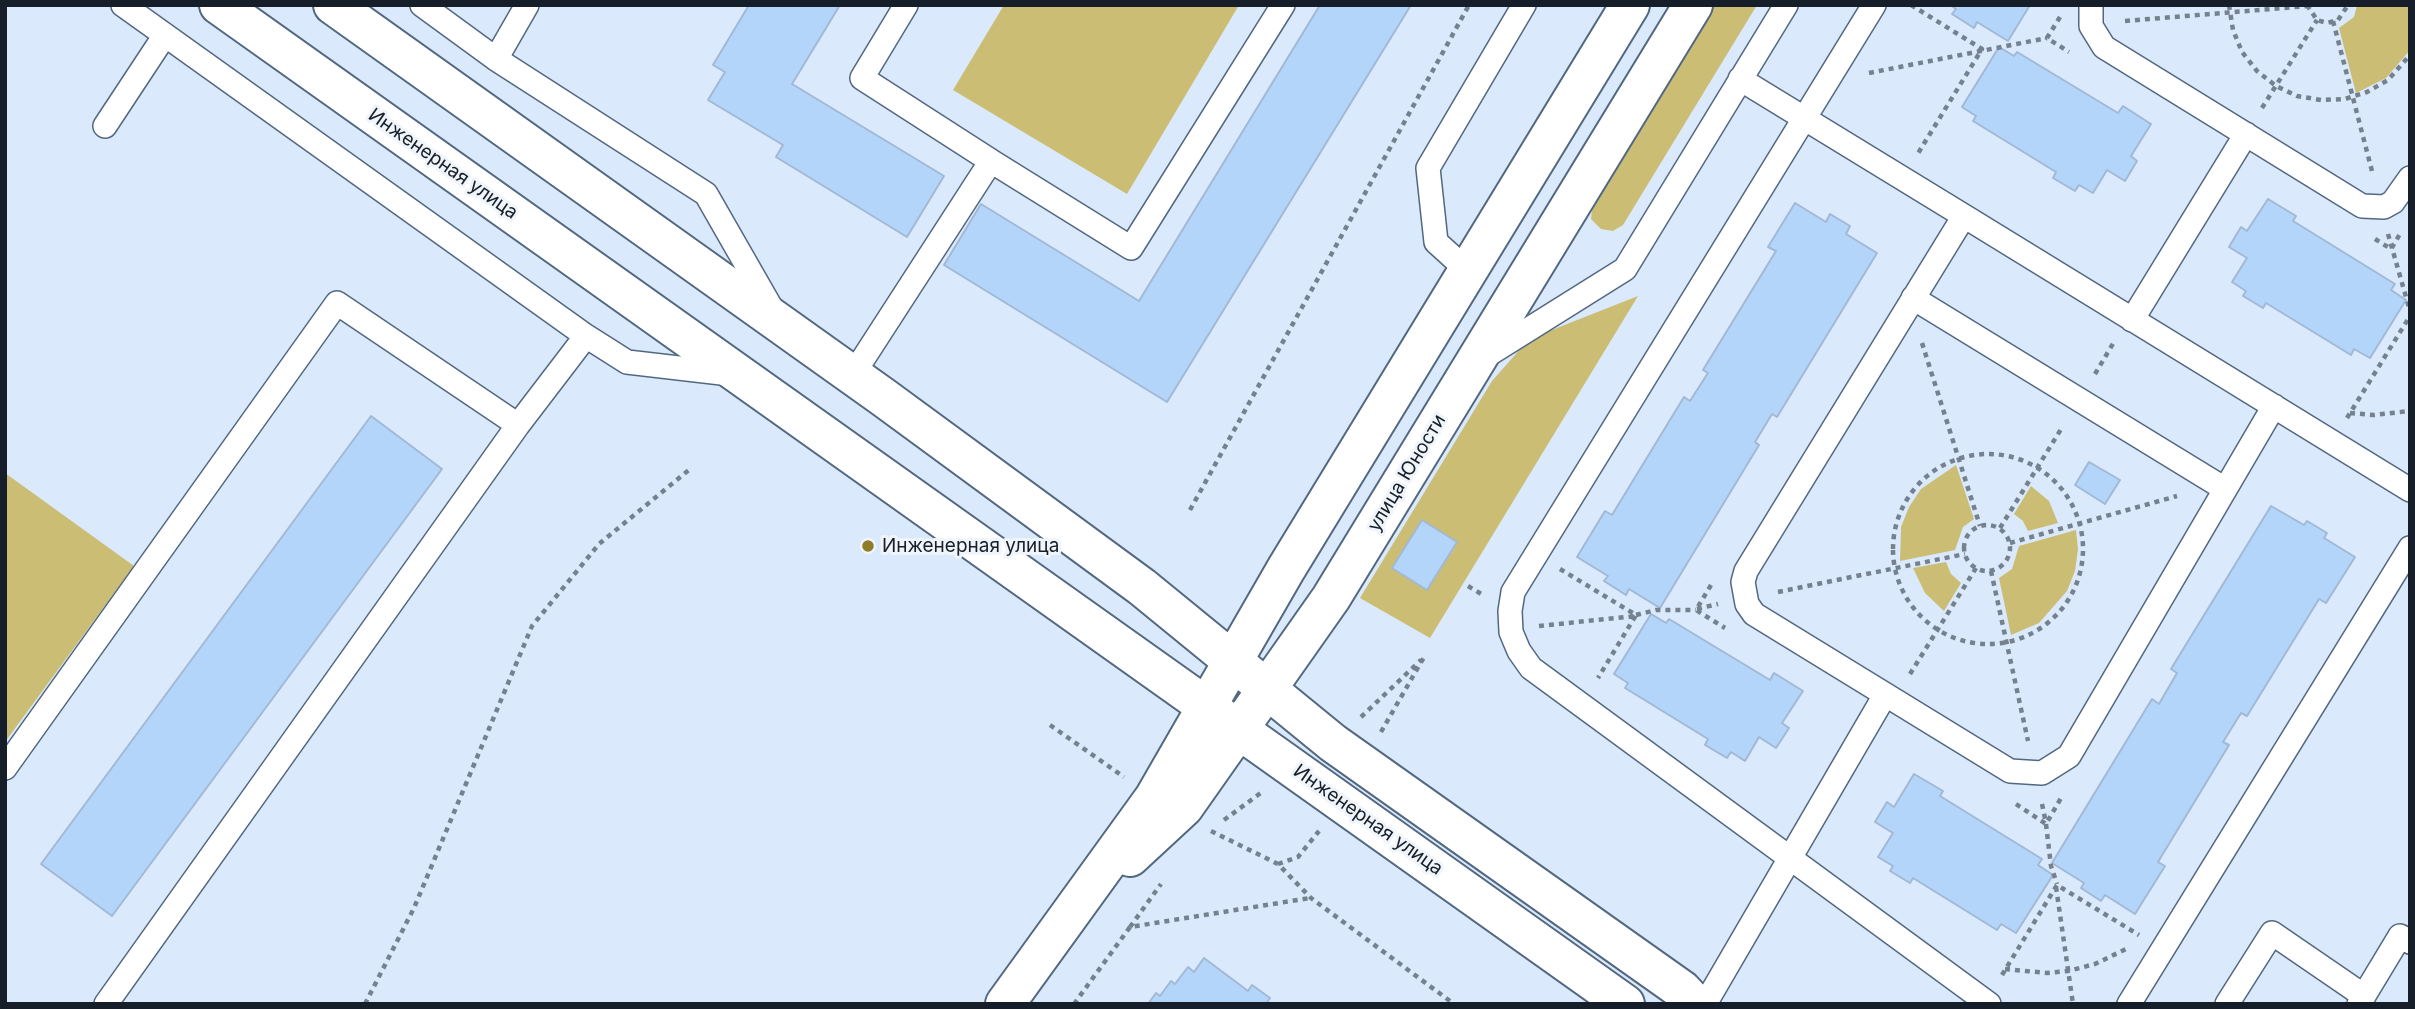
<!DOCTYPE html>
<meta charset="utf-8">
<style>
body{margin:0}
#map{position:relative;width:2415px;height:1009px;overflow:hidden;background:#dae9fb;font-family:Inter,sans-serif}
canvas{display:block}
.frame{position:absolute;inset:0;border:7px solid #161f29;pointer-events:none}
</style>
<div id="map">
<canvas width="2415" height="1009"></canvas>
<div class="frame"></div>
</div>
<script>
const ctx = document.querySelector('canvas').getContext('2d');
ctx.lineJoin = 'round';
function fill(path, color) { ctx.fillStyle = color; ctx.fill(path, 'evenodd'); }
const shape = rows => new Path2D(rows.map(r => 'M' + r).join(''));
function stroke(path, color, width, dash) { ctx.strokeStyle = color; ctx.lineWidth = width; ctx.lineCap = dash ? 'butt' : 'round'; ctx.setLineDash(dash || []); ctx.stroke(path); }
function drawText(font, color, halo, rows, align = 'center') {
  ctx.font = font + ' Inter,sans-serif'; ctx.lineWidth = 6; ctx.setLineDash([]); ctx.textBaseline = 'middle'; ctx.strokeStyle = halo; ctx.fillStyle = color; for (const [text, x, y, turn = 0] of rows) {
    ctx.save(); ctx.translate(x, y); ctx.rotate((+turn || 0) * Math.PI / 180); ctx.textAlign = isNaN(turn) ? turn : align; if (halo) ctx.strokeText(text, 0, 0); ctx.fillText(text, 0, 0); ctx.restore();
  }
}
fill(shape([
 [1004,5,1239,5,1127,194,953,90],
 [1713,5,1757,5,1623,225,1613,231,1601,229,1591,219,1593,202],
 [2357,5,2410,5,2410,50,2386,78,2356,93,2339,28,2354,17],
 [1638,296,1430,638,1360,598,1492,381,1529,339],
 [1956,465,1974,519,1963,527,1955,550,1900,561,1901,527,1909,507,1921,489],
 [5,473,134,566,5,742],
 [2031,486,2049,501,2058,523,2028,531,2023,521,2014,514],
 [2076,530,2078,549,2075,571,2067,591,2039,623,2011,635,1999,578,2012,569,2019,546],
 [1946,562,1951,574,1961,583,1944,611,1925,593,1913,568]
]), '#cbbd74');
const building = shape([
 [749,5,840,5,792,84,944,176,907,237,776,157,783,145,708,100,725,72,713,65,749,5],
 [1320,5,1411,5,1167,402,944,265,981,204,1139,301,1320,5],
 [1950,5,2030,5,2008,41,1977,22,1974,28,1952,14,1956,9,1950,5],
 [1999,47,2014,56,2017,52,2118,113,2123,106,2151,124,2131,156,2137,161,2125,181,2107,170,2093,193,2079,185,2075,191,2053,178,2056,172,1973,121,1976,116,1962,107,1999,47],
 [2268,199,2296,216,2293,221,2395,284,2391,290,2406,300,2370,358,2354,349,2351,355,2266,303,2263,308,2243,296,2246,291,2232,282,2247,258,2229,247,2241,227,2247,231,2268,199],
 [1795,203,1826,222,1830,214,1850,226,1846,234,1877,253,1777,417,1772,414,1755,442,1759,445,1660,608,1629,589,1626,595,1604,581,1608,576,1577,557,1605,511,1612,515,1684,397,1690,401,1708,373,1703,370,1776,251,1768,247,1795,203],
 [371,416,442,469,112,916,41,864,371,416],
 [2089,462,2120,480,2105,504,2075,485,2089,462],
 [2271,506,2304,525,2307,521,2327,533,2324,538,2355,557,2326,603,2319,599,2247,716,2241,713,2223,742,2229,745,2158,862,2165,866,2135,914,2105,895,2101,901,2081,888,2084,883,2052,863,2152,699,2159,704,2177,673,2171,669,2271,506],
 [1422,520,1457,542,1427,590,1392,568,1422,520],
 [1651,614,1666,623,1669,619,1770,680,1774,673,1803,691,1782,723,1789,728,1776,748,1759,737,1745,761,1731,752,1727,758,1705,745,1708,739,1625,688,1628,683,1614,674,1651,614],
 [1914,774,1943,791,1940,796,2042,859,2038,865,2053,875,2016,933,2001,924,1997,930,1913,878,1910,883,1890,871,1893,866,1878,857,1893,833,1875,822,1887,802,1894,807,1914,774],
 [1204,958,1248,991,1252,985,1270,998,1266,1004,1148,1004,1156,993,1160,996,1171,981,1175,984,1188,967,1194,972,1204,958]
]);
fill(building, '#b4d5fa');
stroke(building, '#a1b9d5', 2);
const lane = shape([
 [123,5,586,336,627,362,730,374],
 [422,5,496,59,706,194,773,311],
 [906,5,862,78,991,161],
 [1874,5,1513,592,1510,611,1511,632,1519,651,1531,668,1989,1004],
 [2091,5,2091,26,2104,47,2362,206,2384,207,2393,202,2410,178],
 [496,59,527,5],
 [1740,79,1964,216,1746,571,1743,582,1747,604,1754,614,2010,771,2042,773,2069,756,2274,406],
 [105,126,165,35],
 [1964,216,2410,490],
 [1468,271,1436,242,1428,168,1524,5],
 [1913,298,2225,489],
 [2132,320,2246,134],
 [1486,356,1625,269,1786,5],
 [852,376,991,161,1131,248,1283,5],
 [5,768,337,303,518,425],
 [106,1004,518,425,586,336],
 [1705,1004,1885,695],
 [2129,1004,2410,548],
 [2227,1004,2272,933,2364,996],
 [2359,1004,2400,936,2410,942]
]);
const street = shape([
 [219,5,1625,1004],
 [333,5,883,397,1142,587,1333,743,1682,990,1695,1004],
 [1130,857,1184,807,1331,598,1693,5],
 [1005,1004,1154,798,1286,569,1630,5]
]);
stroke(lane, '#526880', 26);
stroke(street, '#526880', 42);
stroke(shape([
 [1911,5,1982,49,1917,155],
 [2229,5,2233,30,2242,52,2257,71,2276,86,2297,96,2321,100,2345,99,2367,92,2388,80,2410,55],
 [2307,5,2317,20,2327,23,2338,20,2348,5],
 [2060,17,2047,38,2069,52],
 [2125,21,2308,6],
 [2333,21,2373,175],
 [1869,73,2047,38],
 [2262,108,2317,20],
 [2388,234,2410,311],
 [2375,239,2391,249,2400,234],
 [1922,343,1980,526],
 [2095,374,2114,342],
 [2350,413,2374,415,2410,411],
 [2347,418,2410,316],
 '1893 549a95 95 0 1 1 190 0a95 95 0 1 1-190 0Z',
 [1190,510,1469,5],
 '1964 548a23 23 0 1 1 46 0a23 23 0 1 1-46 0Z',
 [2000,528,2063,426],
 [2010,543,2177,496],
 [1560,569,1636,615,1598,678],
 [1991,571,2028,741],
 [1711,585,1696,610,1725,628],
 [1468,586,1483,595],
 [1778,592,1965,554],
 [1697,609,1718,604],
 [1636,615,1656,610,1696,610],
 [1539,626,1635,616],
 [1910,674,1976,568],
 [1361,717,1421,660],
 [1050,725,1124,777],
 [1381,732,1424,657],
 [2016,804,2046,824,2061,798],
 [2042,804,2046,823],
 [1224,820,1262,792],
 [2046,824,2051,866,2057,884],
 [1211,831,1278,864,1311,898,1454,1004],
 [1278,864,1298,857,1319,831],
 [2056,887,2073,1004],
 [1130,927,1161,884],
 [2005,969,2047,973,2068,971,2095,964,2126,949],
 [2002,975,2057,885,2139,935],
 [365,1004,414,908,532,626,599,544,690,469],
 [1074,1004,1130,927,1310,898]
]), '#75818f', 4.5, [5, 5]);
stroke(lane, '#fff', 23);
stroke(street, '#fff', 38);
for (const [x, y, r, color] of [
 [868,546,7,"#8d7d24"]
]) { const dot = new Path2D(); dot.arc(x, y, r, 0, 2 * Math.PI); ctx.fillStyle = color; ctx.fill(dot); stroke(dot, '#f0f5fb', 2.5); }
drawText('19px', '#161f29', '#f0f5fb', [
 ["Инженерная улица",443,164,35],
 ["улица Юности",1407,473,-59],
 ["Инженерная улица",1368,820,35]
]);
drawText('19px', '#161f29', '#f0f5fb', [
 ["Инженерная улица",882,546]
], 'left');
</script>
